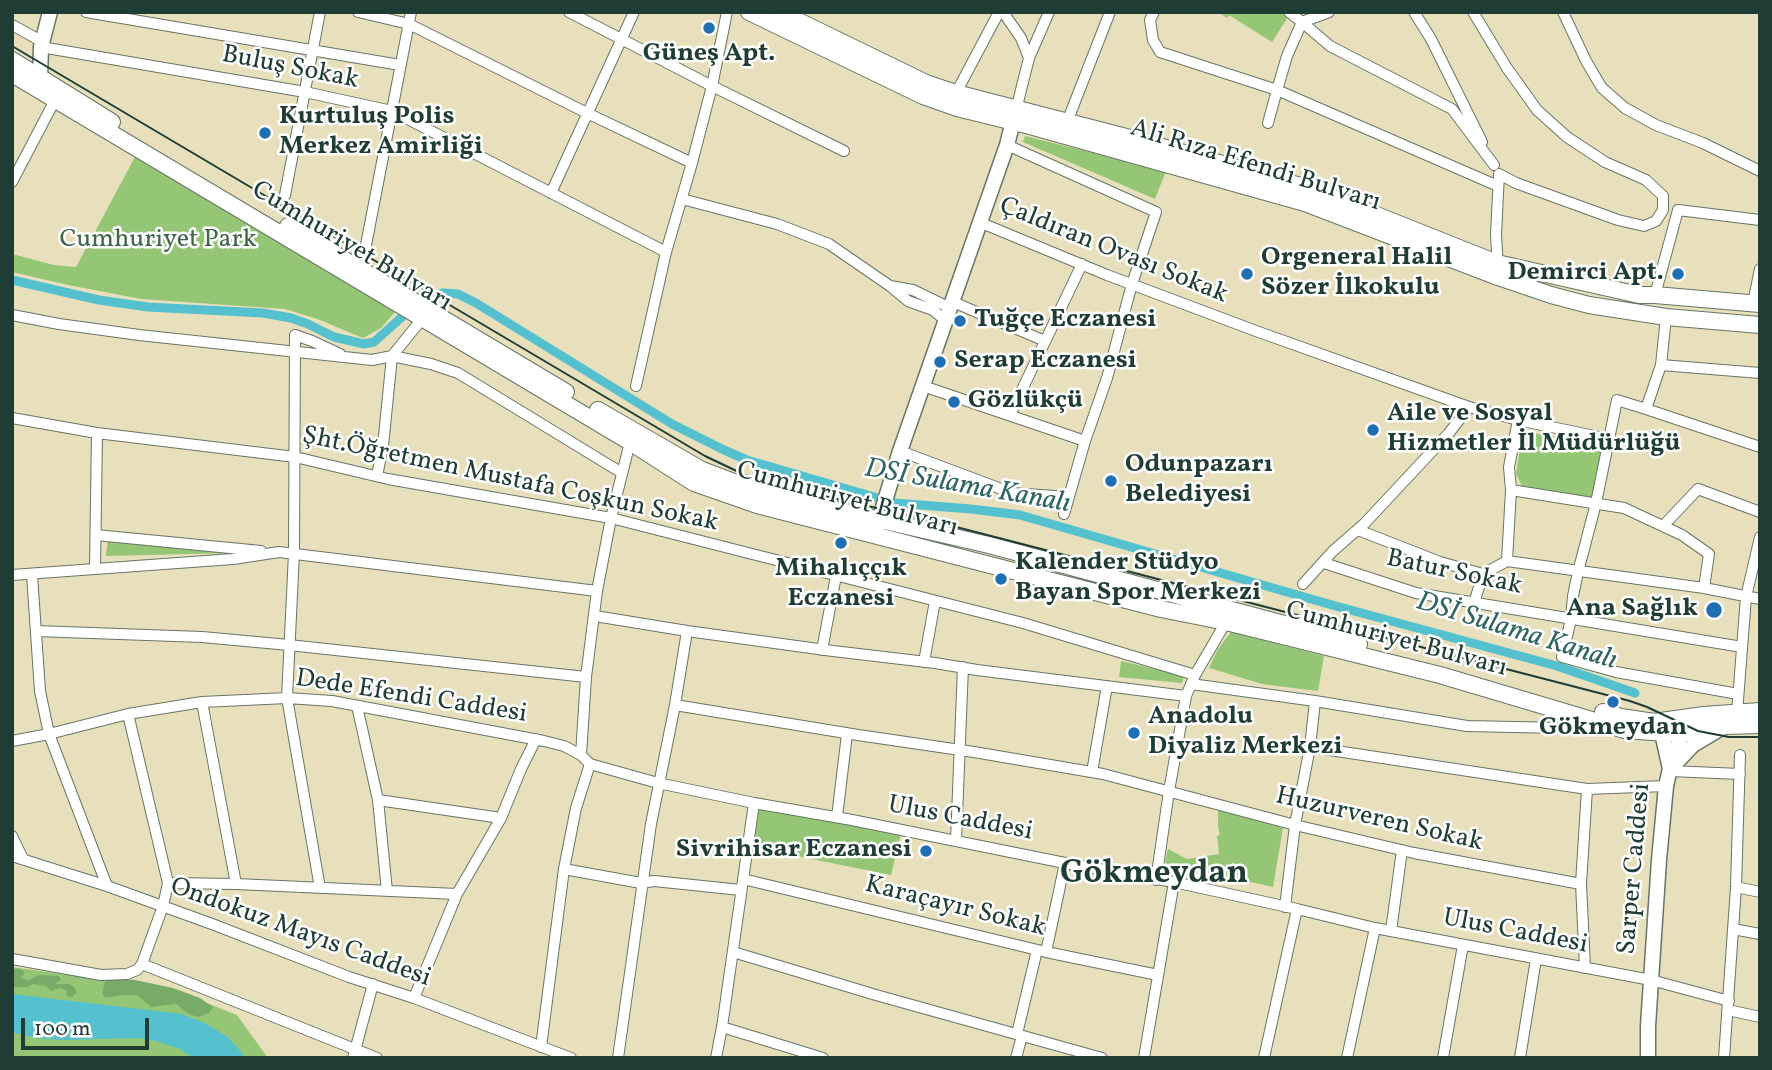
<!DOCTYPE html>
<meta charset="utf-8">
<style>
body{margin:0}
#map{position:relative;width:1772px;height:1070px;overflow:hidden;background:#e8e0bc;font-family:Vollkorn,serif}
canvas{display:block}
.frame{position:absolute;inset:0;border:14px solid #1f3d34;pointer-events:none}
.scale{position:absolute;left:21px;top:1018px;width:128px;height:32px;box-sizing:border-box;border:4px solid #1f3d34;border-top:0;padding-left:9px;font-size:21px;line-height:24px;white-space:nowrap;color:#1f3d34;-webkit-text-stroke:5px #fff;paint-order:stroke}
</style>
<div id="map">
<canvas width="1772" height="1070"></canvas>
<div class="frame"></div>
<div class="scale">100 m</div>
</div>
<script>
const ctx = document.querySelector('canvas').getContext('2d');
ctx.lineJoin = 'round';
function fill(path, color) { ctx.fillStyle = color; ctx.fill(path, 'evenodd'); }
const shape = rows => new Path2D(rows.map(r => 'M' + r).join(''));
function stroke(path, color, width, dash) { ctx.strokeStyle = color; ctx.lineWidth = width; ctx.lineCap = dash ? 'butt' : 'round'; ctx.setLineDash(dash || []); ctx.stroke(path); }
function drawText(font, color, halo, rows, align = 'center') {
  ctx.font = font + ' Vollkorn,serif'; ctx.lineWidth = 5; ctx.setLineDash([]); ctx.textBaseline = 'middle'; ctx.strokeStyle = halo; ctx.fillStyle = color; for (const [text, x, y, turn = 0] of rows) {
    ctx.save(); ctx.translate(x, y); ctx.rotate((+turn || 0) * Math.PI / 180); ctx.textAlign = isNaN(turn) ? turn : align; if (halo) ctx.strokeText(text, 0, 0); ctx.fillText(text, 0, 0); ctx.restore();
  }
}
fill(shape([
 [1218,12,1280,12,1288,17,1272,42,1229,15,1227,18],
 [1025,136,1166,171,1155,199,1023,142],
 [135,157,395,312,381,328,363,338,320,320,285,309,141,299,68,285,12,272,12,254,54,265,76,267],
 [1525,432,1605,444,1594,499,1523,488,1516,474,1522,435],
 [108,538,232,553,106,556],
 [1231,632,1324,656,1318,691,1262,684,1209,668,1218,649],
 [1121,661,1184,676,1182,683,1119,677],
 [1218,806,1283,828,1273,887,1165,863,1168,849,1187,859,1219,854,1217,836,1220,835,1218,826],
 [758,807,901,833,891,875,752,847],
 [12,967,125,983,209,1004,237,1015,268,1058,12,1058]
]), '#94c676');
fill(shape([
 [12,969,19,969,25,972,21,978,28,980,39,975,59,976,61,980,55,984,69,984,75,988,76,993,72,997,66,996,67,991,60,988,51,991,46,986,33,984,27,987,12,987],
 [106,978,135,980,173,988,200,998,213,1007,209,1013,198,1017,189,1014,176,1004,151,1007,137,995,123,995,105,998,102,993]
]), '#77ab67');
fill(shape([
 [12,994,182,1014,205,1023,229,1038,246,1058,193,1058,180,1049,156,1041,138,1038,65,1040,43,1039,23,1035,12,1032]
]), '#55c1cf');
stroke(shape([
 [12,280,99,300,148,307,263,313,291,318,308,324,334,337,364,344,374,342,402,317],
 [442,293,458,294,476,303,672,424,724,450,747,460,895,503,971,509,1020,515,1332,605,1557,666,1635,693]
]), '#55c1cf', 9);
const street = shape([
 [86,12,400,65],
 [358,12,409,24,587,113,692,163],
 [569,12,712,86,844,151],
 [1003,12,1021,38,1029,58],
 [1154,12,1150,20,1153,40,1160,52,1277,90,1268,123],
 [1289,12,1302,22,1329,12],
 [1414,12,1431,39,1482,142],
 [1473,12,1507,68,1537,110,1567,137,1605,162,1646,180,1663,196,1663,210,1656,221,1644,226,1618,220,1516,183,1499,174,1496,235,1498,267],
 [1563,12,1586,61,1602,88,1625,108,1656,125,1703,143,1760,171],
 [12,25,43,42],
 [41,47,305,92,392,111,666,252],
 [956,93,999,12],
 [1015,114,1029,58,1049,12],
 [1067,122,1110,12],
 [1007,145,1156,212,1132,284,1107,378,1085,441,1064,514],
 [1494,165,1452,109,1330,46,1302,22,1287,56,1277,90,1498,186],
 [12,182,55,100],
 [551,193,634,12],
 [285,195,320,12],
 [682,199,777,224,829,244,890,286],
 [979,222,1107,275,1256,331,1469,407,1518,420,1509,467,1511,490,1507,561],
 [366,245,411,12],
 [1655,295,1678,210,1760,220],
 [953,302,1045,341],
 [1753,303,1760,269],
 [12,315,59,324,139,335,372,360,392,356,431,364,458,373,622,473],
 [1666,317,1661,365,1646,409,1760,447],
 [946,321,933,310,908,301,890,286,913,290,950,308],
 [1661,365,1760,373],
 [636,386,666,252,692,163,712,86,727,12],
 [923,386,1085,441],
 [1646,409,1617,400,1596,503,1578,572,1573,596,1571,619,1562,657,1616,672,1738,694],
 [1010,415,1082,264],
 [12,418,97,433,295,457,388,479,611,518,1023,623,1195,675],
 [1518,420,1609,439],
 [900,451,1012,493,1069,497],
 [377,476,383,446,392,356,422,319],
 [1511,490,1624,508,1682,535,1709,554,1704,588],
 [1663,526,1698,489,1760,512],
 [1358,530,1440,562,1483,574,1507,561,1704,588,1760,599],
 [96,535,261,551],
 [1324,563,1416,593,1742,647],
 [95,568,97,433],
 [12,575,233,559,279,552,597,591],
 [32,575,40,691,49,734,107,886],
 [1303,584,1333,551,1365,523,1449,433,1469,407],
 [1474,603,1483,574],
 [595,616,687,631,833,651,935,663,977,670,1186,696],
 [36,631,202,637,289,645,586,677],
 [822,650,836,576],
 [924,662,935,601],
 [1191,684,1315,701,1467,726,1607,729],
 [202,702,236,884],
 [675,705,858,735,974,752,1103,774,1295,825,1414,853,1581,884],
 [357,706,378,800,387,891],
 [1737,713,1746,597,1760,537],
 [12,741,49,734,128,714,202,702,287,698,332,701,544,741,564,746,581,755,590,764,658,783,754,803,852,820,1065,863,1174,882,1297,909,1375,928,1651,980,1729,1001],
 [1310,747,1587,789,1666,786],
 [581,755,586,677,597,591,611,518,630,442],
 [1670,771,1740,774],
 [1092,772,1107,686],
 [378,800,501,818],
 [837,817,847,734],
 [12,836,23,859],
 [956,841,963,667],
 [12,856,107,886,212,924,349,977,414,998,571,1058],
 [564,869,641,883,654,881,741,890],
 [743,879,1046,952,1158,975],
 [1156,880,1169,791,1186,696,1195,675,1226,622],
 [168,883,236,884,457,894],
 [1736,887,1760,892],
 [320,888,287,698,294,553,295,335,312,341,340,354],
 [1285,907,1295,825,1310,747,1315,701],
 [1733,929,1760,934],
 [1391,931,1402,850],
 [733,952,876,995,1102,1058],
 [1046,952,1065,863],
 [12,959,101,975,127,974,137,970,142,964,163,906,168,883,128,714],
 [142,964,377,1058],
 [1585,968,1581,884,1587,789],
 [414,998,457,894,501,818,521,769,536,739],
 [1728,1010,1760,1017],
 [722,1027,823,1058],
 [1017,1034,1037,950],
 [541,1047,564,869,576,808,590,764],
 [353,1058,373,984],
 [618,1058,651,824,675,705,687,631],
 [716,1058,722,1027,754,803],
 [1016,1058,1022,1036],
 [1144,1058,1174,882],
 [1264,1058,1297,909],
 [1347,1058,1375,928],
 [1443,1058,1463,945],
 [1520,1058,1536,959],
 [1724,1058,1736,887,1740,755]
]);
const secondary = shape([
 [45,84,40,77,41,47,50,12],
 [876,531,900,451,1007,145,1013,121],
 [1665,723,1662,733,1670,769],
 [1676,763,1693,745,1723,727],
 [1648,1058,1648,1026,1659,860,1666,786,1670,769,1677,752,1680,734,1678,723]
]);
const primary = shape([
 [749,12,923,96,957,108,1030,126,1305,203,1498,277,1551,295,1589,305,1666,317,1760,325],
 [780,12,926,83,956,93,1134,139,1311,189,1497,263,1639,295,1655,295,1760,304],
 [12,60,112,122],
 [12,74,630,442,694,483,757,505,1161,609,1226,622,1440,675,1625,730,1680,734,1725,726,1760,725],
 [288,226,566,392],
 [598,410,702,470,763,493,989,545,1359,644],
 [1603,712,1621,717,1654,722,1704,715,1760,711]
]);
stroke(street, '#657664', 12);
stroke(secondary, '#657664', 17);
stroke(primary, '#657664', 18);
stroke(street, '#fff', 10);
stroke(secondary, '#fff', 14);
stroke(primary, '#fff', 16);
stroke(shape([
 [12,46,705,456,745,475,767,483,933,521,1630,701,1647,707,1698,731,1729,737,1760,737]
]), '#1f3d34', 2);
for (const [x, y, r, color] of [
 [709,28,7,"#1f6fb2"],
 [265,133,7,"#1f6fb2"],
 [1247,274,7,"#1f6fb2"],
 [1678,274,7,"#1f6fb2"],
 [960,321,7,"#1f6fb2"],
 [940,362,7,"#1f6fb2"],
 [954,402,7,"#1f6fb2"],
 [1373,430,7,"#1f6fb2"],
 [1111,481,7,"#1f6fb2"],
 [841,543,7,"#1f6fb2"],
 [1001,579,7,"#1f6fb2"],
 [1714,610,9,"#1f6fb2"],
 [1613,702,7,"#1f6fb2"],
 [1134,733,7,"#1f6fb2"],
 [926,851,7,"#1f6fb2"]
]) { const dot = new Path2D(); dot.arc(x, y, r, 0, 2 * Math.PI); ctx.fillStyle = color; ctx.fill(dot); stroke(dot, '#fff', 2.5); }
drawText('bold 26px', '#1f3d34', '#fff', [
 ["Güneş Apt.",709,55,"center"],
 ["Kurtuluş Polis",279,118],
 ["Merkez Amirliği",279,148],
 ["Orgeneral Halil",1261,259],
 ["Sözer İlkokulu",1261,289],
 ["Demirci Apt.",1664,274,"right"],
 ["Tuğçe Eczanesi",974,321],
 ["Serap Eczanesi",954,362],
 ["Gözlükçü",968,402],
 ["Aile ve Sosyal",1387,415],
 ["Hizmetler İl Müdürlüğü",1387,445],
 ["Odunpazarı",1125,466],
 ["Belediyesi",1125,496],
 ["Kalender Stüdyo",1015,564],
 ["Bayan Spor Merkezi",1015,594],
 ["Mihalıççık",841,570,"center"],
 ["Eczanesi",841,600,"center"],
 ["Ana Sağlık",1698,610,"right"],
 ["Anadolu",1148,718],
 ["Diyaliz Merkezi",1148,748],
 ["Gökmeydan",1613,729,"center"],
 ["Sivrihisar Eczanesi",912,851,"right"]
], 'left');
drawText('26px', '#1f3d34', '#fff', [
 ["Buluş Sokak",290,69,11],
 ["Ali Rıza Efendi Bulvarı",1255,167,17],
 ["Cumhuriyet Bulvarı",351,248,31],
 ["Çaldıran Ovası Sokak",1113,252,22],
 ["Şht.Öğretmen Mustafa Coşkun Sokak",510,481,12],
 ["Cumhuriyet Bulvarı",847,501,15],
 ["Batur Sokak",1454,574,12],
 ["Cumhuriyet Bulvarı",1396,641,15],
 ["Dede Efendi Caddesi",411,698,9],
 ["Ulus Caddesi",960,820,11],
 ["Huzurveren Sokak",1379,821,13],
 ["Sarper Caddesi",1636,869,-85],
 ["Karaçayır Sokak",955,908,14],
 ["Ulus Caddesi",1515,933,11],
 ["Ondokuz Mayıs Caddesi",300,934,20]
]);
drawText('26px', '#426648', '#fff', [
 ["Cumhuriyet Park",158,241]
]);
drawText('italic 28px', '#2f6562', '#fff', [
 ["DSİ Sulama Kanalı",967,488,10],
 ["DSİ Sulama Kanalı",1516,633,17]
]);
drawText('bold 33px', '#1f3d34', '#fff', [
 ["Gökmeydan",1154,876]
]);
</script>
